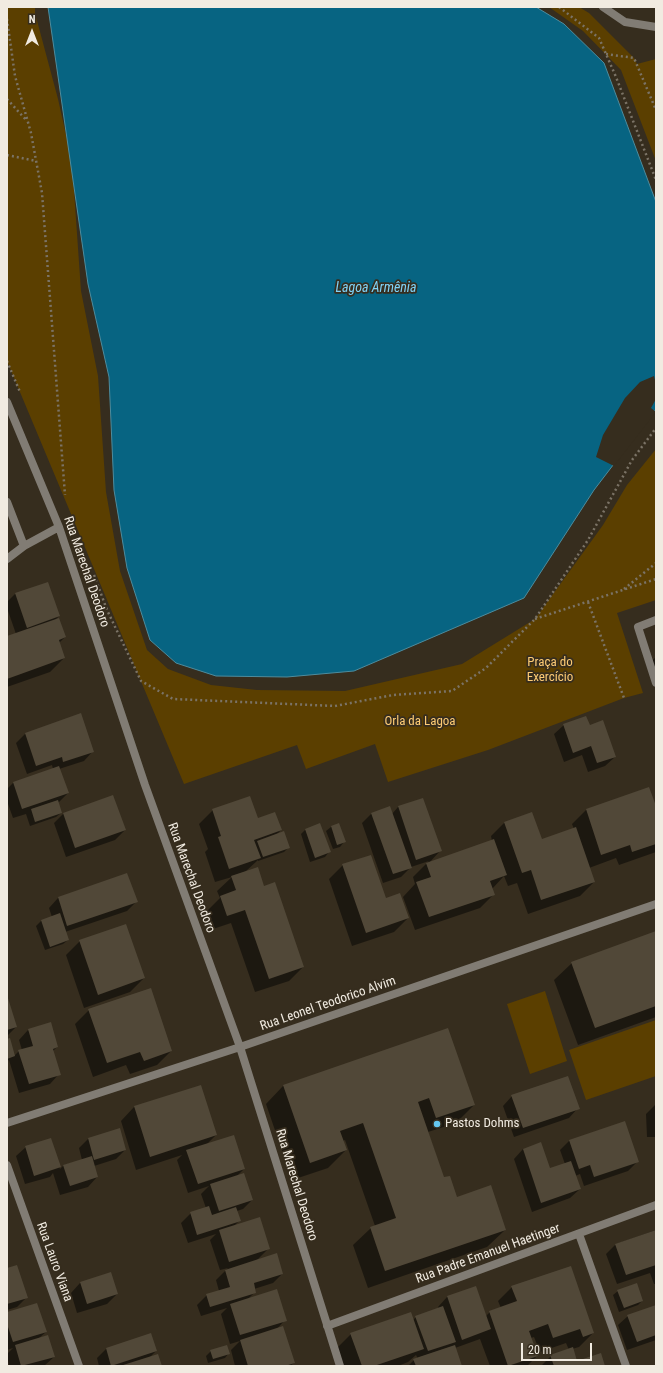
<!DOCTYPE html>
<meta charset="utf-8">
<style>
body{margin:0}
#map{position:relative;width:663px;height:1373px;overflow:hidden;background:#362d1e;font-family:"Roboto Condensed",sans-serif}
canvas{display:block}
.frame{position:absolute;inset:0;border:8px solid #f1ebe1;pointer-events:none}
.north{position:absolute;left:12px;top:12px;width:40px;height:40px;-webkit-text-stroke:3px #362d1e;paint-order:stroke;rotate:0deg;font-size:11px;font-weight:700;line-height:16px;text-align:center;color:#f1ebe1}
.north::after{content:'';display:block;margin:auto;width:14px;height:18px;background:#f1ebe1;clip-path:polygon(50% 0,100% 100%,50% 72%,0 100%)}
.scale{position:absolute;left:521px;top:1343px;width:71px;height:18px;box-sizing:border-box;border:2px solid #f1ebe1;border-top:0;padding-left:5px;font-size:12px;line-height:14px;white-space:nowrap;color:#f1ebe1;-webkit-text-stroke:3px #362d1e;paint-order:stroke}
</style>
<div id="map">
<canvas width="663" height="1373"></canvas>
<div class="frame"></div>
<div class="north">N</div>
<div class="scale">20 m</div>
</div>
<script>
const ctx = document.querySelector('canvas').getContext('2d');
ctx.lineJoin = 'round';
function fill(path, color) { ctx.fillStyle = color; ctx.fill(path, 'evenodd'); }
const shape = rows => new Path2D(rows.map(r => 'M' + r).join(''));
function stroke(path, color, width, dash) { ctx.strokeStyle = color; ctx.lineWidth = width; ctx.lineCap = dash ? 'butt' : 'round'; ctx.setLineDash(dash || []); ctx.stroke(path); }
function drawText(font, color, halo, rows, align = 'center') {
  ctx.font = font + ' "Roboto Condensed",sans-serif'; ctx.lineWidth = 3.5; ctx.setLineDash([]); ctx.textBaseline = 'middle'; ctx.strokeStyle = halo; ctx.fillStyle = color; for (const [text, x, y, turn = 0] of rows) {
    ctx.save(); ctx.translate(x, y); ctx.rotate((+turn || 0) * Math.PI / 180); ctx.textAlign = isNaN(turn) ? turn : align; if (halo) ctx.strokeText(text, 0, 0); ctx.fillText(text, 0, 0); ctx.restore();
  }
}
fill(shape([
 [7,7,35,7,35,13,58,99,72,162,81,291,98,376,106,492,120,571,147,650,168,669,211,685,257,690,345,691,462,664,535,619,603,525,627,485,656,449,656,600,617,613,643,693,624,698,488,750,388,782,375,744,306,769,297,745,184,784,7,361],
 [549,7,579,7,589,13,634,58,637,64,656,59,656,161,621,70,583,31],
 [545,991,567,1061,530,1074,507,1004],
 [656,1020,656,1076,586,1100,569,1050]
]), '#5b3f00');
const water = shape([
 [48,7,536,7,564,24,604,63,656,202,656,409,594,490,524,598,354,671,287,677,216,676,176,663,150,640,127,568,114,490,109,377,88,284,48,7]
]);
fill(water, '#076482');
stroke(water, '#4d8c9e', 1);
fill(shape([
 [654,376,656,384,656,399,651,408,656,412,614,466,596,457,603,435,625,398,640,382]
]), '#362d1e');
fill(shape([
 [47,583,59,616,54,621,65,637,59,643,64,658,50,672,7,687,7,637,16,634,7,608,7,602,15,594],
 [656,657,656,690,647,665],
 [564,725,589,726,615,757,605,766,588,772,582,755,564,762,554,734],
 [25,734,93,751,84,761,59,769,68,793,58,803,61,813,56,817,30,826,26,814,13,818,7,801,7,789,13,783,53,769,52,765,27,774,16,743],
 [422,799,440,851,429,863,492,841,491,836,505,822,541,841,574,829,572,824,586,810,656,809,656,852,619,865,616,858,589,868,594,882,580,896,528,914,517,883,508,886,504,876,492,889,494,894,480,908,415,930,403,897,415,884,413,877,429,861,411,867,401,877,383,883,362,823,372,813,392,814,398,807],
 [213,810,257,819,281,830,276,835,289,847,284,852,258,861,258,860,245,872,263,887,303,967,289,981,255,992,231,923,213,929,207,911,220,898,217,891,232,877,215,882,205,852,208,849,199,824],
 [64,813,125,830,115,840,66,857,54,823],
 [338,824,344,842,340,847,333,849,326,831,331,827],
 [320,825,329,852,325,857,310,862,301,834,305,830],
 [343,865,408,918,394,932,352,946,329,879],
 [127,874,136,902,127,911,65,932,68,940,63,944,45,950,36,926,41,921,52,917,49,908,58,898],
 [656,932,656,1017,578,1045,554,980,572,963],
 [80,941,144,978,130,992,84,1008,66,955],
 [7,997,16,1027,7,1036],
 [89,1010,171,1051,157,1065,130,1074,126,1065,93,1077,75,1024],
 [447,1029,474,1105,456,1123,428,1132,444,1179,457,1198,505,1230,487,1247,368,1288,353,1245,371,1228,375,1226,345,1140,343,1141,346,1150,328,1168,292,1180,266,1104,283,1086],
 [28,1030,57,1047,53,1051,59,1074,50,1084,19,1093,9,1060,7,1061,7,1040,14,1056,19,1051,22,1050,19,1040],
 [512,1096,578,1108,569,1118,514,1137,503,1106],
 [655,1105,656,1137,647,1137,646,1114],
 [134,1107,216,1135,207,1144,244,1169,236,1177,252,1200,243,1209,237,1211,239,1221,234,1226,269,1248,256,1261,282,1274,273,1283,254,1289,255,1292,248,1299,285,1320,276,1330,294,1363,290,1366,235,1366,231,1350,240,1341,230,1344,221,1314,227,1308,201,1316,197,1305,207,1295,219,1291,216,1280,228,1268,220,1270,210,1240,216,1234,188,1243,181,1223,191,1213,206,1208,201,1194,209,1186,188,1193,177,1160,182,1155,136,1170,121,1121],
 [624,1122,637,1162,628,1171,584,1186,580,1174,575,1176,580,1189,570,1198,532,1212,514,1159,523,1149,549,1169,565,1164,560,1150,569,1141],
 [119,1130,125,1150,116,1159,94,1166,97,1177,88,1187,60,1195,53,1173,50,1177,25,1184,16,1156,26,1147,51,1139,60,1169,64,1165,82,1160,79,1148,88,1139],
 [656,1230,656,1284,654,1284,650,1273,617,1284,606,1254,616,1244],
 [7,1269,26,1298,17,1307,7,1310],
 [110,1274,117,1294,107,1304,77,1313,71,1293,80,1283],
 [475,1287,486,1316,490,1312,501,1308,498,1301,512,1287,593,1333,579,1347,572,1349,577,1362,604,1366,541,1366,551,1356,569,1350,566,1343,540,1352,534,1337,531,1338,537,1356,527,1366,490,1366,480,1339,455,1348,461,1366,408,1366,414,1360,418,1359,416,1355,408,1362,398,1366,343,1366,337,1348,351,1334,413,1320,416,1317,439,1309,438,1307,447,1297],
 [618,1291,642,1301,638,1305,619,1312,613,1295],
 [656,1306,656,1340,627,1350,618,1325,628,1316],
 [7,1313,46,1332,38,1339,54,1357,44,1366,9,1366,7,1354,13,1348,7,1350],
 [151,1335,156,1351,150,1357,161,1366,99,1366,97,1358,106,1349],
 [211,1351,229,1353,225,1358,208,1363,206,1356]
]), '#0007');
fill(shape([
 [48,582,60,616,27,628,15,593],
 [59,618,66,637,59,640,65,658,7,679,7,636],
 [81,713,94,752,63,762,62,757,36,766,25,733],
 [586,716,590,725,603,720,616,757,597,763,591,746,573,753,563,724],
 [59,766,69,793,22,809,13,782],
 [649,787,656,806,656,844,632,852,630,845,601,855,586,809],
 [113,795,126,830,75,848,63,813],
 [250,796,258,818,275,812,282,830,254,840,261,858,229,869,218,837,221,836,212,809],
 [423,798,442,851,416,860,398,806],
 [58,800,62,813,35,822,31,809],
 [390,806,412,868,393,874,371,813],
 [532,812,542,839,576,827,595,882,541,900,531,870,522,873,504,822],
 [320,823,331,852,315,858,305,829],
 [339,823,346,842,337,845,331,826],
 [284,831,290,848,263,857,257,841],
 [494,839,507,875,490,881,495,895,429,917,416,882,431,877,426,863],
 [371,855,386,898,400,893,409,918,366,933,342,864],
 [258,867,264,886,275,882,304,967,269,979,245,910,227,916,220,896,236,890,231,876],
 [127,873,138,902,67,926,58,897],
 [60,913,69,940,50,947,41,920],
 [126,924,145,978,98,995,79,940],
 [656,931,656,1006,595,1028,571,962],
 [151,988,172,1051,144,1061,140,1052,107,1063,88,1009],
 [7,995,17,1027,7,1030],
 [51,1022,58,1047,53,1049,61,1075,29,1084,18,1050,33,1046,28,1029],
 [448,1028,475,1105,436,1118,429,1098,418,1102,444,1177,450,1176,457,1197,491,1185,506,1230,385,1271,370,1227,396,1218,363,1123,340,1131,347,1150,310,1163,283,1085],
 [10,1038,15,1056,7,1059,7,1039],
 [568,1076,580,1109,523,1128,511,1095],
 [201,1085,217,1135,150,1157,134,1106],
 [625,1121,639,1162,594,1177,590,1165,579,1169,569,1140],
 [120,1128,126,1150,94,1160,88,1138],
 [234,1135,245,1169,198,1184,186,1150],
 [51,1138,61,1167,34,1176,25,1146],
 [541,1142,550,1168,571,1161,581,1189,541,1203,523,1149],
 [92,1156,98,1177,70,1186,63,1165],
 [244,1173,253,1200,219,1211,210,1184],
 [209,1206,212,1215,236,1207,241,1221,197,1235,190,1212],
 [260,1217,270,1249,229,1262,219,1230],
 [656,1230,656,1265,626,1275,615,1244],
 [277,1253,283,1274,254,1283,256,1293,210,1307,206,1294,230,1287,225,1270],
 [17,1265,28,1298,7,1304,7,1268],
 [571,1266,594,1333,583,1337,580,1329,553,1338,548,1324,529,1331,538,1356,508,1366,489,1311,517,1301,511,1286],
 [111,1272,118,1294,87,1304,80,1282],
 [637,1283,643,1301,624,1308,617,1290],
 [476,1286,491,1329,462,1340,447,1296],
 [277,1289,287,1321,240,1335,230,1304],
 [37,1303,47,1332,13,1342,7,1324,7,1312],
 [656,1305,656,1335,637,1342,627,1315],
 [443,1306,456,1342,428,1351,415,1316],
 [411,1312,424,1349,374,1366,362,1366,350,1333],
 [283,1326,295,1363,285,1366,248,1366,240,1340],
 [151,1333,157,1351,111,1366,106,1348],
 [48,1335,55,1357,21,1366,15,1345],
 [227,1345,230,1354,213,1359,210,1350],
 [455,1345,462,1366,416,1366,413,1359],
 [573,1347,577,1361,601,1353,605,1366,554,1366,550,1355],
 [158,1354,162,1366,120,1366]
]), '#514838');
stroke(shape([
 [559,7,599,38,616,77,656,180],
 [7,19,15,76,31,133,42,193,65,495],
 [606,54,634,58,656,110],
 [7,99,27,121],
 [7,155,36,161],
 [7,361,20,392],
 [94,575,107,610,141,681,173,699,335,706,393,695,452,691,486,668,535,619,588,540,632,460,656,428],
 [624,589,656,563],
 [588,602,624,698],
 [535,619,656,579]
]), '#7b7366', 2.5, [2, 3]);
stroke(shape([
 [603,7,625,22,656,27],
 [7,402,59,527,145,785,240,1047,340,1366],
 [7,502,24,546],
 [7,559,24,546,59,527],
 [656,620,638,627,656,683],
 [7,1123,240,1047,656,904],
 [7,1165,79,1366],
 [579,1234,626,1366],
 [327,1326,656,1205]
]), '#817c74', 8);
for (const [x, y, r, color] of [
 [437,1124,4,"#64c5ee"]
]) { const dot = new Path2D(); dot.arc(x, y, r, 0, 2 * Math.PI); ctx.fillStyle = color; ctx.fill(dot); stroke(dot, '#362d1e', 1.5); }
drawText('13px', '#f1ebe1', '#362d1e', [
 ["Rua Marechal Deodoro",86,572,71],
 ["Rua Marechal Deodoro",191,878,70],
 ["Rua Leonel Teodorico Alvim",328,1004,-19],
 ["Rua Marechal Deodoro",296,1185,73],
 ["Rua Padre Emanuel Haetinger",488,1254,-20],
 ["Rua Lauro Viana",54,1262,70]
]);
drawText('13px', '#fdcb74', '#362d1e', [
 ["Praça do",550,663],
 ["Exercício",550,678],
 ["Orla da Lagoa",420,722]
]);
drawText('13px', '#f1ebe1', '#362d1e', [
 ["Pastos Dohms",445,1124]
], 'left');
drawText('italic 14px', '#80d3f7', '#362d1e', [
 ["Lagoa Armênia",376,288]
]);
</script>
